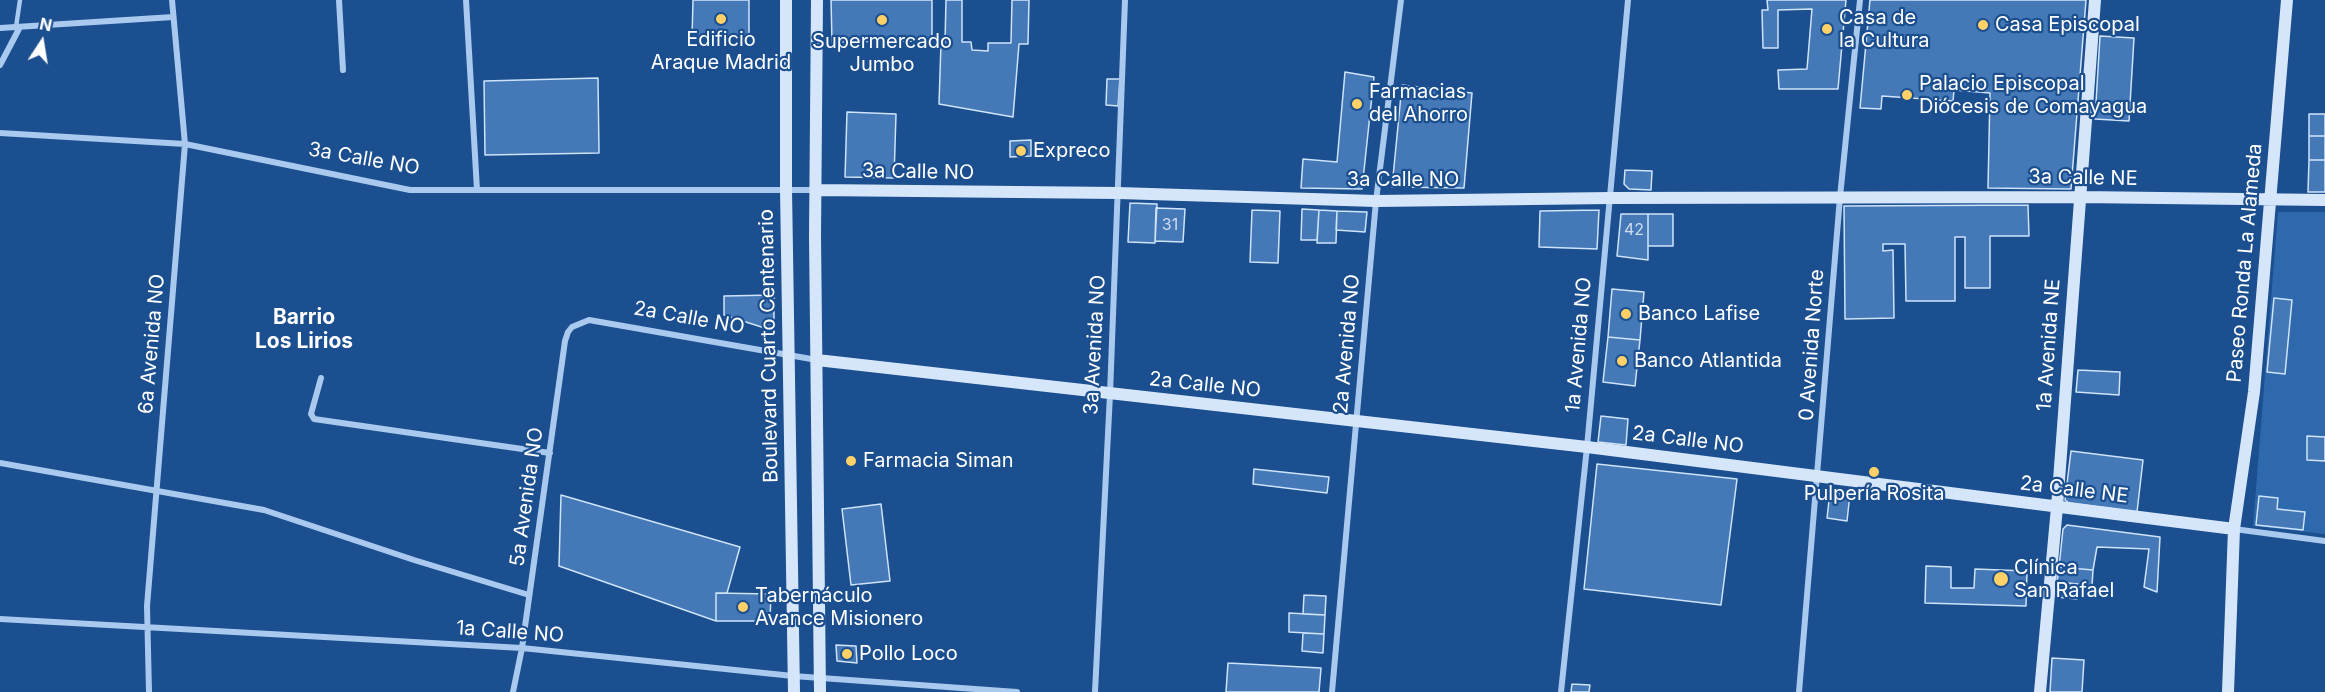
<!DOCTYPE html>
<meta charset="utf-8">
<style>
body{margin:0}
#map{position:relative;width:2325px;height:692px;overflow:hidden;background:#1b4f8f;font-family:Inter,sans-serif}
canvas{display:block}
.north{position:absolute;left:12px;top:12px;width:60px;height:60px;-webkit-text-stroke:4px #1b4f8f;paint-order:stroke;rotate:12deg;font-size:16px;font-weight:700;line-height:24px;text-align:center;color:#fff}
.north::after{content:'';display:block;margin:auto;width:21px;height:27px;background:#fff;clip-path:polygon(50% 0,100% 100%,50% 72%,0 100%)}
</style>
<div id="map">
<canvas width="2325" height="692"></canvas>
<div class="north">N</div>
</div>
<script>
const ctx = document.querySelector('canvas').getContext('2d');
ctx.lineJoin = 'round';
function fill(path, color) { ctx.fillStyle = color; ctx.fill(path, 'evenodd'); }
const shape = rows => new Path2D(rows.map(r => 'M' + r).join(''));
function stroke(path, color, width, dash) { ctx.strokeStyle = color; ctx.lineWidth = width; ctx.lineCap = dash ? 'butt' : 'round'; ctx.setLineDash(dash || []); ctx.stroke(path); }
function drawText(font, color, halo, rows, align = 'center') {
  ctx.font = font + ' Inter,sans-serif'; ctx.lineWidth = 4.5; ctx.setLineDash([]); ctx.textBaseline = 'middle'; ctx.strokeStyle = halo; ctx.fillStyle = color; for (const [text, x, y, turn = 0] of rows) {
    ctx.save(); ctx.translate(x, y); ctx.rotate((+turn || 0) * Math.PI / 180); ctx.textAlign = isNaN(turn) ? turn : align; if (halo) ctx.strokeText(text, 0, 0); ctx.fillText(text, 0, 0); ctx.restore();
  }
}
fill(shape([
 [2278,212,2325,212,2325,534,2253,526]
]), '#2e69ad');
const building = shape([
 [693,0,749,0,749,38,692,37,693,0],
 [831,0,932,0,932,41,832,42,831,0],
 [946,0,962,0,962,42,971,42,972,50,988,51,988,43,1011,43,1012,0,1029,0,1028,44,1019,44,1013,117,939,104,941,43,945,42,946,0],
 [1767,0,1846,0,1838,89,1779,89,1778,70,1807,69,1812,9,1778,10,1778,48,1763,48,1762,10,1768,10,1767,0],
 [1870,0,2086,0,2071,189,1988,188,1990,93,1954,90,1953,101,1882,96,1881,109,1860,108,1870,0],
 [2100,36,2134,38,2129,121,2095,119,2100,36],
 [1345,72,1374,77,1362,189,1301,188,1303,159,1337,162,1345,72],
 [598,78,599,153,485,155,484,81,598,78],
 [1107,79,1120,79,1118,106,1106,105,1107,79],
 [1402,85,1472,93,1464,188,1392,187,1402,85],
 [847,112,896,114,894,178,845,177,847,112],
 [2309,114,2325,114,2325,136,2309,136,2309,114],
 [2309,136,2325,136,2325,160,2309,160,2309,136],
 [1031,140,1031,156,1010,157,1010,141,1031,140],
 [2309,160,2325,160,2325,192,2308,192,2309,160],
 [1625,170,1652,171,1651,190,1629,189,1624,184,1625,170],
 [1130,203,1157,204,1155,243,1128,242,1130,203],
 [2028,205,2029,236,1990,236,1990,288,1965,288,1965,237,1955,237,1955,301,1906,301,1905,244,1883,244,1883,251,1893,250,1894,318,1845,319,1844,206,2028,205],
 [1156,208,1185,209,1183,242,1155,241,1156,208],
 [1302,209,1319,210,1317,240,1301,240,1302,209],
 [1252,210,1280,211,1278,263,1250,262,1252,210],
 [1319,210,1337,211,1336,243,1317,243,1319,210],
 [1599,210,1597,249,1539,247,1540,211,1599,210],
 [1337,211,1367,212,1365,232,1336,230,1337,211],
 [1621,214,1648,214,1648,260,1617,256,1621,214],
 [1648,214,1673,214,1673,246,1648,246,1648,214],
 [1612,289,1644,292,1640,340,1608,337,1612,289],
 [774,295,774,331,724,315,724,296,774,295],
 [2274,298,2292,300,2285,374,2267,372,2274,298],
 [1608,337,1640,340,1635,386,1603,382,1608,337],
 [2078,370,2120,372,2119,395,2076,392,2078,370],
 [1601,416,1628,419,1626,445,1598,442,1601,416],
 [2307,436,2325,437,2325,461,2307,460,2307,436],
 [2071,451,2143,460,2137,512,2069,503,2065,500,2071,451],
 [1597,464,1737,479,1721,605,1584,589,1597,464],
 [1254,469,1329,477,1327,493,1253,484,1254,469],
 [1830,492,1850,494,1847,521,1827,518,1830,492],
 [561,495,740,547,727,593,716,593,716,621,559,566,561,495],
 [2259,496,2278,498,2277,509,2305,512,2303,530,2256,525,2259,496],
 [881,504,890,581,851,585,842,509,881,504],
 [2067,525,2160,537,2157,592,2144,587,2149,549,2097,547,2093,570,2059,567,2063,529,2067,525],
 [1926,566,1951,567,1951,588,1974,588,1975,569,2027,571,2026,606,1925,603,1926,566],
 [2059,567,2093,570,2092,586,2057,582,2059,567],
 [2057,582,2078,584,2077,599,2056,597,2057,582],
 [716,593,771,594,770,621,716,621,716,593],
 [1304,595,1326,596,1325,615,1303,614,1304,595],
 [1289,613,1325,615,1324,634,1289,632,1289,613],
 [1303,633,1324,634,1323,653,1302,651,1303,633],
 [836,645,856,646,857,663,837,661,836,645],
 [2052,658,2084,660,2082,692,2050,692,2052,658],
 [1228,663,1321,668,1319,692,1226,692,1228,663],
 [1572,684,1590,685,1589,692,1571,692,1572,684]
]);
fill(building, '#4478b7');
stroke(building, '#cfe3fa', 1.5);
stroke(shape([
 [16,27,20,0]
]), '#a9c9ee', 4.5);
stroke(shape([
 [339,0,343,70],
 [466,0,477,190],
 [0,28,173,17],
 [0,65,20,27],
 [0,133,185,144,410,190,816,190],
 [321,378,311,414,314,419,550,453],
 [0,463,264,510,414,560,529,595],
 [2234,529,2325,541],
 [0,619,522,648,793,676,1017,692],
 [149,692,147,606,185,144,172,0],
 [513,692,522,648,565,341,568,332,572,327,589,320,817,360],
 [1095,692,1110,394,1125,0],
 [1332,692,1376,201,1401,0],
 [1561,692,1587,447,1628,0],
 [1799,692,1840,197,1860,0]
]), '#a9c9ee', 6);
stroke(shape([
 [786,0,786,189,794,692],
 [817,0,815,236,820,692],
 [816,190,1118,193,1376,201,1610,198,2080,197,2325,200],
 [817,360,1587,447,2234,529],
 [2040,692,2057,507,2095,0],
 [2228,692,2234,529,2254,392,2287,0]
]), '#d6e6fa', 12);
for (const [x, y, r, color] of [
 [721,19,6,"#ffd166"],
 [882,20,6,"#ffd166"],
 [1983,25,6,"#ffd166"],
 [1827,29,6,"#ffd166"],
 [1907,95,6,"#ffd166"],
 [1357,104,6,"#ffd166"],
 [1021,151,6,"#ffd166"],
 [1626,314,6,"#ffd166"],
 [1622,361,6,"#ffd166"],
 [851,461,6,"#ffd166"],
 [1874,472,6,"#ffd166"],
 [2001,579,8,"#ffd166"],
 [743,607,6,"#ffd166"],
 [847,654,6,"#ffd166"]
]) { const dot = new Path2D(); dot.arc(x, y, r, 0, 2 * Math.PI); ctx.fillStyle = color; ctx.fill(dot); stroke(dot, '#1b4f8f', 2); }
drawText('16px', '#d0dded', null, [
 ["31",1170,225],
 ["42",1634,230]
]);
drawText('20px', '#fff', '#1b4f8f', [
 ["Casa de",1839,18],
 ["la Cultura",1839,41],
 ["Casa Episcopal",1995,25],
 ["Edificio",721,40,"center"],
 ["Araque Madrid",721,63,"center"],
 ["Supermercado",882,42,"center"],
 ["Jumbo",882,65,"center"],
 ["Palacio Episcopal",1919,84],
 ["Diócesis de Comayagua",1919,107],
 ["Farmacias",1369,92],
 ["del Ahorro",1369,115],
 ["Expreco",1033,151],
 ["Banco Lafise",1638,314],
 ["Banco Atlantida",1634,361],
 ["Farmacia Siman",863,461],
 ["Pulpería Rosita",1874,494,"center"],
 ["Clínica",2014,568],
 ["San Rafael",2014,591],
 ["Tabernáculo",755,596],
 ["Avance Misionero",755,619],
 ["Pollo Loco",859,654]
], 'left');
drawText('20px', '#fff', '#1b4f8f', [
 ["3a Calle NO",364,159,10],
 ["3a Calle NO",918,172,1],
 ["3a Calle NE",2083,178,1],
 ["3a Calle NO",1403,180],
 ["Paseo Ronda La Alameda",2245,263,-85],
 ["2a Calle NO",689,318,10],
 ["6a Avenida NO",152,344,-85],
 ["2a Avenida NO",1347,344,-85],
 ["3a Avenida NO",1095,345,-87],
 ["1a Avenida NO",1579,345,-85],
 ["0 Avenida Norte",1812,345,-86],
 ["1a Avenida NE",2049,345,-86],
 ["Boulevard Cuarto Centenario",769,346,-91],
 ["2a Calle NO",1205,385,6],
 ["2a Calle NO",1688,440,7],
 ["2a Calle NE",2074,490,7],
 ["5a Avenida NO",527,497,-82],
 ["1a Calle NO",510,632,4]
]);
drawText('bold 21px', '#fff', '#1b4f8f', [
 ["Barrio",304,318],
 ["Los Lirios",304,342]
]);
</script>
